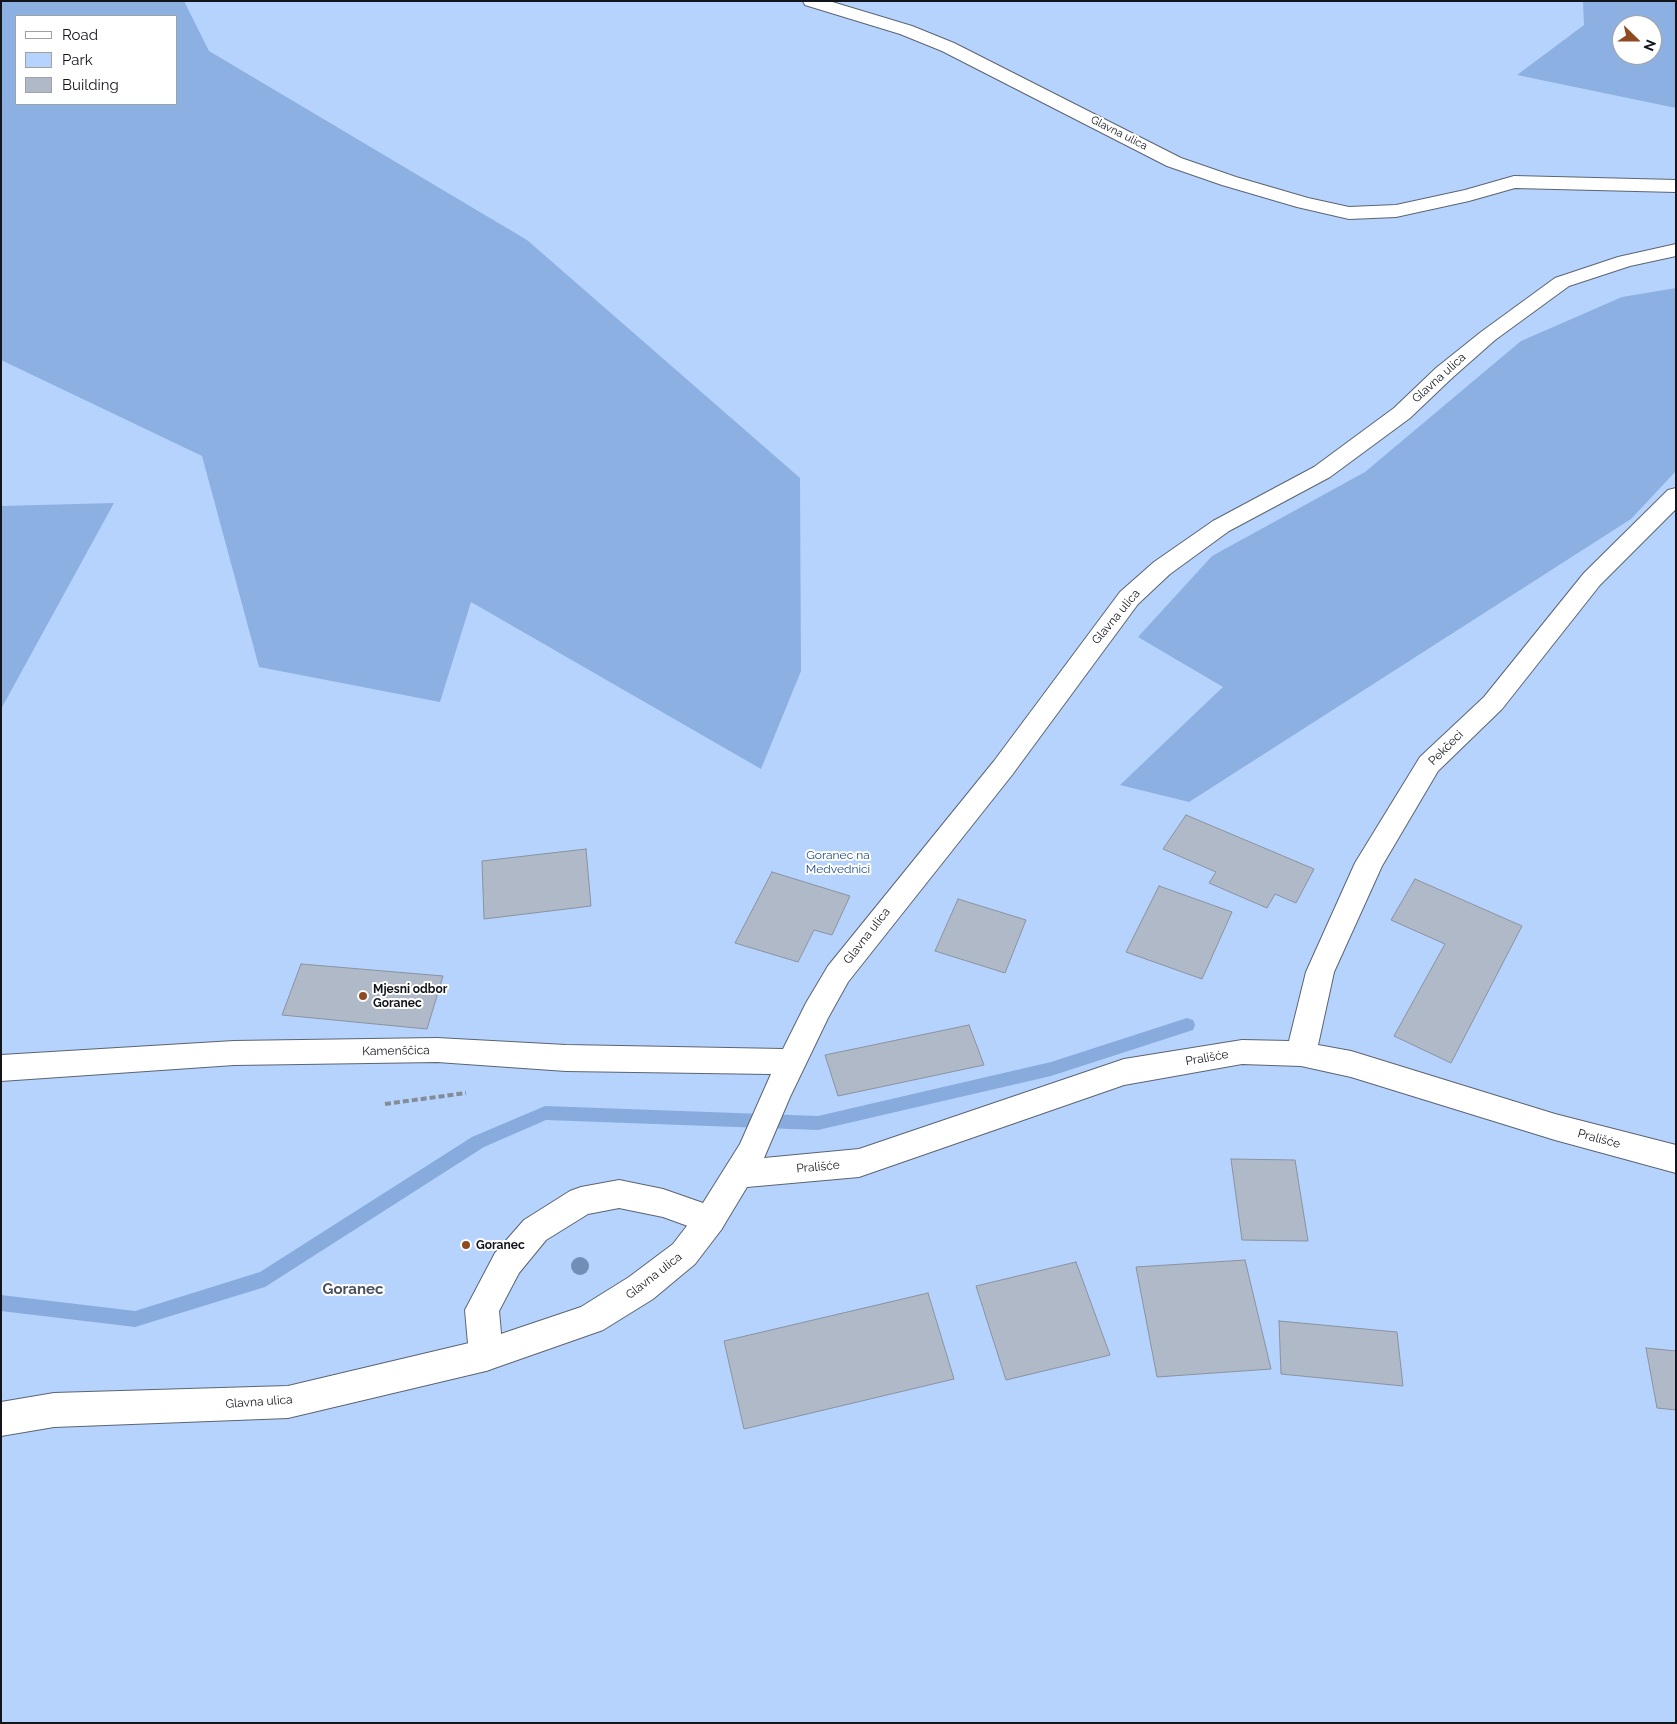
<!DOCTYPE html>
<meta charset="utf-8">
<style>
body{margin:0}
#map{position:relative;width:1677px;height:1724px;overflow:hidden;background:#d6e1f0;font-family:Raleway,sans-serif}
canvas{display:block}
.frame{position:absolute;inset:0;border:2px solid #12151b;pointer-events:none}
.legend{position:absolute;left:15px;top:15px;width:162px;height:90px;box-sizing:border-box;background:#fff;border:1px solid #a0a1a4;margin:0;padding:6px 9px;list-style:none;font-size:15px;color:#12151b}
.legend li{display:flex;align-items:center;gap:10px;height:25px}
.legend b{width:25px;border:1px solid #a0a1a4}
.north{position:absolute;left:1612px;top:15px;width:50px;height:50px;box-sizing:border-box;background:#fff;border:1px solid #a0a1a4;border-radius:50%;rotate:112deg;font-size:14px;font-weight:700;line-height:20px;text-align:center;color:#12151b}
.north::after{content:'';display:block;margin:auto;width:18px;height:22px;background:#904a22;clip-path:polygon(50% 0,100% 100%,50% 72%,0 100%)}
</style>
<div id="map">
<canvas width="1677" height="1724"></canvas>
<div class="frame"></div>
<ul class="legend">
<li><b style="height:6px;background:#fff"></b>Road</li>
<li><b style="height:14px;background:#b6d3fd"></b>Park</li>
<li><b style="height:14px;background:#afb9c8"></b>Building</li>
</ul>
<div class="north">N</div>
</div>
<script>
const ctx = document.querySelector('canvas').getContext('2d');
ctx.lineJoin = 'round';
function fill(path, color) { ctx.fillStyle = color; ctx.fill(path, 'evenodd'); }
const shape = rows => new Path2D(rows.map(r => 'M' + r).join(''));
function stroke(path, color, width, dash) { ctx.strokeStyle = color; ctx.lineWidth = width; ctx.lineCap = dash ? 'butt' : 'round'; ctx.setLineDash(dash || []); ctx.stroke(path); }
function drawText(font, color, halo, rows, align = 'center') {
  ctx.font = font + ' Raleway,sans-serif'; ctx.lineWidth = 4; ctx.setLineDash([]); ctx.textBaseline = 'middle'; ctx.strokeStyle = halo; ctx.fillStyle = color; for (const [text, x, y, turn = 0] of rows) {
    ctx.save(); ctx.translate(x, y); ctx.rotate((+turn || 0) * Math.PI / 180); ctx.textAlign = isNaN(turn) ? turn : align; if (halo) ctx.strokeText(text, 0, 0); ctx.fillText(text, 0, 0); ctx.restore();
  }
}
fill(shape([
 [1,1,1676,1,1676,1723,1,1723],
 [16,16,176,16,176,104,16,104],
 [1622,25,1652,25,1652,55,1622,55]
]), '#b6d3fd');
fill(shape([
 [1,1,184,1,209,51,527,240,800,478,801,671,761,769,471,602,440,702,259,667,202,456,1,360],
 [16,16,176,16,176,104,16,104],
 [1583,1,1676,1,1676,108,1517,75,1584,25],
 [1622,25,1652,25,1652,55,1622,55],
 [1676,288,1676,471,1631,519,1189,802,1120,785,1223,687,1138,637,1212,556,1365,472,1521,341,1622,297],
 [114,503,1,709,1,506]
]), '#8db0e3');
fill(shape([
 [1187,1018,1193,1020,1195,1025,1193,1030,1051,1076,818,1130,546,1120,484,1147,265,1287,135,1327,1,1311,1,1295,135,1311,260,1272,472,1137,545,1106,818,1116,1051,1062,1187,1018]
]), '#88abde');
const building = shape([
 [1186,815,1314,869,1296,903,1275,894,1267,908,1209,883,1216,872,1163,849,1186,815],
 [586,849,591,906,484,919,482,861,586,849],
 [772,872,850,896,832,935,814,930,798,962,735,943,772,872],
 [1415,879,1522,926,1451,1063,1394,1036,1445,944,1391,920,1415,879],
 [1159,886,1232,912,1202,979,1126,952,1159,886],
 [958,899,1026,920,1005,973,935,951,958,899],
 [301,964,443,976,427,1029,282,1015,301,964],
 [969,1025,984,1065,838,1096,825,1055,969,1025],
 [1231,1159,1295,1160,1308,1241,1242,1240,1231,1159],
 [1245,1260,1271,1369,1157,1377,1136,1267,1245,1260],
 [1076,1262,1110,1355,1006,1380,976,1286,1076,1262],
 [928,1293,954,1379,744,1429,724,1341,928,1293],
 [1279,1321,1397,1332,1403,1386,1281,1374,1279,1321],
 [1646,1348,1676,1351,1676,1410,1657,1408,1646,1348]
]);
fill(building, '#afb9c8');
stroke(building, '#8a93a1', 1);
const minor = shape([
 [803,1,829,1,912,26,954,43,1181,158,1236,177,1308,198,1349,207,1396,205,1465,190,1514,176,1676,180,1676,192,1515,188,1469,201,1396,217,1349,219,1297,207,1222,185,1167,166,942,51,900,34,805,5,803,1],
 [1676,244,1676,256,1630,266,1569,286,1495,340,1452,378,1410,418,1330,477,1229,531,1170,574,1138,604,1012,775,848,982,828,1018,790,1097,764,1158,859,1149,1124,1059,1242,1040,1289,1041,1306,972,1355,863,1420,757,1484,697,1584,573,1668,490,1676,488,1676,509,1600,585,1502,709,1438,771,1382,866,1334,972,1318,1045,1351,1051,1555,1114,1676,1145,1676,1173,1555,1140,1351,1077,1301,1066,1242,1064,1124,1085,859,1177,747,1187,721,1230,710,1234,663,1217,619,1208,588,1214,546,1240,519,1273,499,1311,503,1355,498,1366,486,1371,474,1366,469,1355,465,1310,495,1253,524,1220,570,1191,581,1187,619,1180,663,1189,703,1203,740,1144,771,1074,566,1071,437,1062,234,1065,1,1081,1,1055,234,1041,437,1038,566,1045,783,1049,806,1003,828,966,994,761,1120,592,1154,562,1213,521,1314,467,1394,408,1436,368,1481,332,1555,278,1618,257,1676,244]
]);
const major = shape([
 [710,1206,721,1210,726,1220,721,1230,695,1264,653,1299,603,1330,486,1371,288,1418,54,1427,1,1436,1,1402,54,1393,288,1386,486,1339,581,1307,629,1277,673,1244,699,1210,710,1206]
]);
stroke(minor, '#5b6471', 2);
stroke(major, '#5b6471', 2);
stroke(shape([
 [385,1104,466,1093]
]), '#848c97', 4, [6, 3]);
fill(minor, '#fff');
fill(major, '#fff');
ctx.fillStyle = '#718eb7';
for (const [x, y] of [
 [580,1266]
]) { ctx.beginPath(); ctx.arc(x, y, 9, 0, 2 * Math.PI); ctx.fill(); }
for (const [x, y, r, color] of [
 [363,996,5,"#904a22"],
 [466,1245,5,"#904a22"]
]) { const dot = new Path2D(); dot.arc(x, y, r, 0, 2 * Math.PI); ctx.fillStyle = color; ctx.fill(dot); stroke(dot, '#fff', 2); }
drawText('11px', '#12151b', '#fff', [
 ["Glavna ulica",1119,133,27]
]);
drawText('12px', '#12151b', '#fff', [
 ["Glavna ulica",1439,378,-42],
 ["Glavna ulica",1116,617,-50],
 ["Pekčeci",1446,748,-45],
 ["Glavna ulica",867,936,-52],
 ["Kamenščica",396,1051,-1],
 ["Prališće",1207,1058,-10],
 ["Prališće",1599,1139,15],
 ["Prališće",818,1167,-5],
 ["Glavna ulica",654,1276,-38],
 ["Glavna ulica",259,1402,-4]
]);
drawText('12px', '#1e4a88', '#fff', [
 ["Goranec na",838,855],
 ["Medvednici",838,869]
]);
drawText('bold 12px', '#12151b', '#fff', [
 ["Mjesni odbor",373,989],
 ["Goranec",373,1003],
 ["Goranec",476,1245]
], 'left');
drawText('bold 15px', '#49515e', '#fff', [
 ["Goranec",353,1289]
]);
</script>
